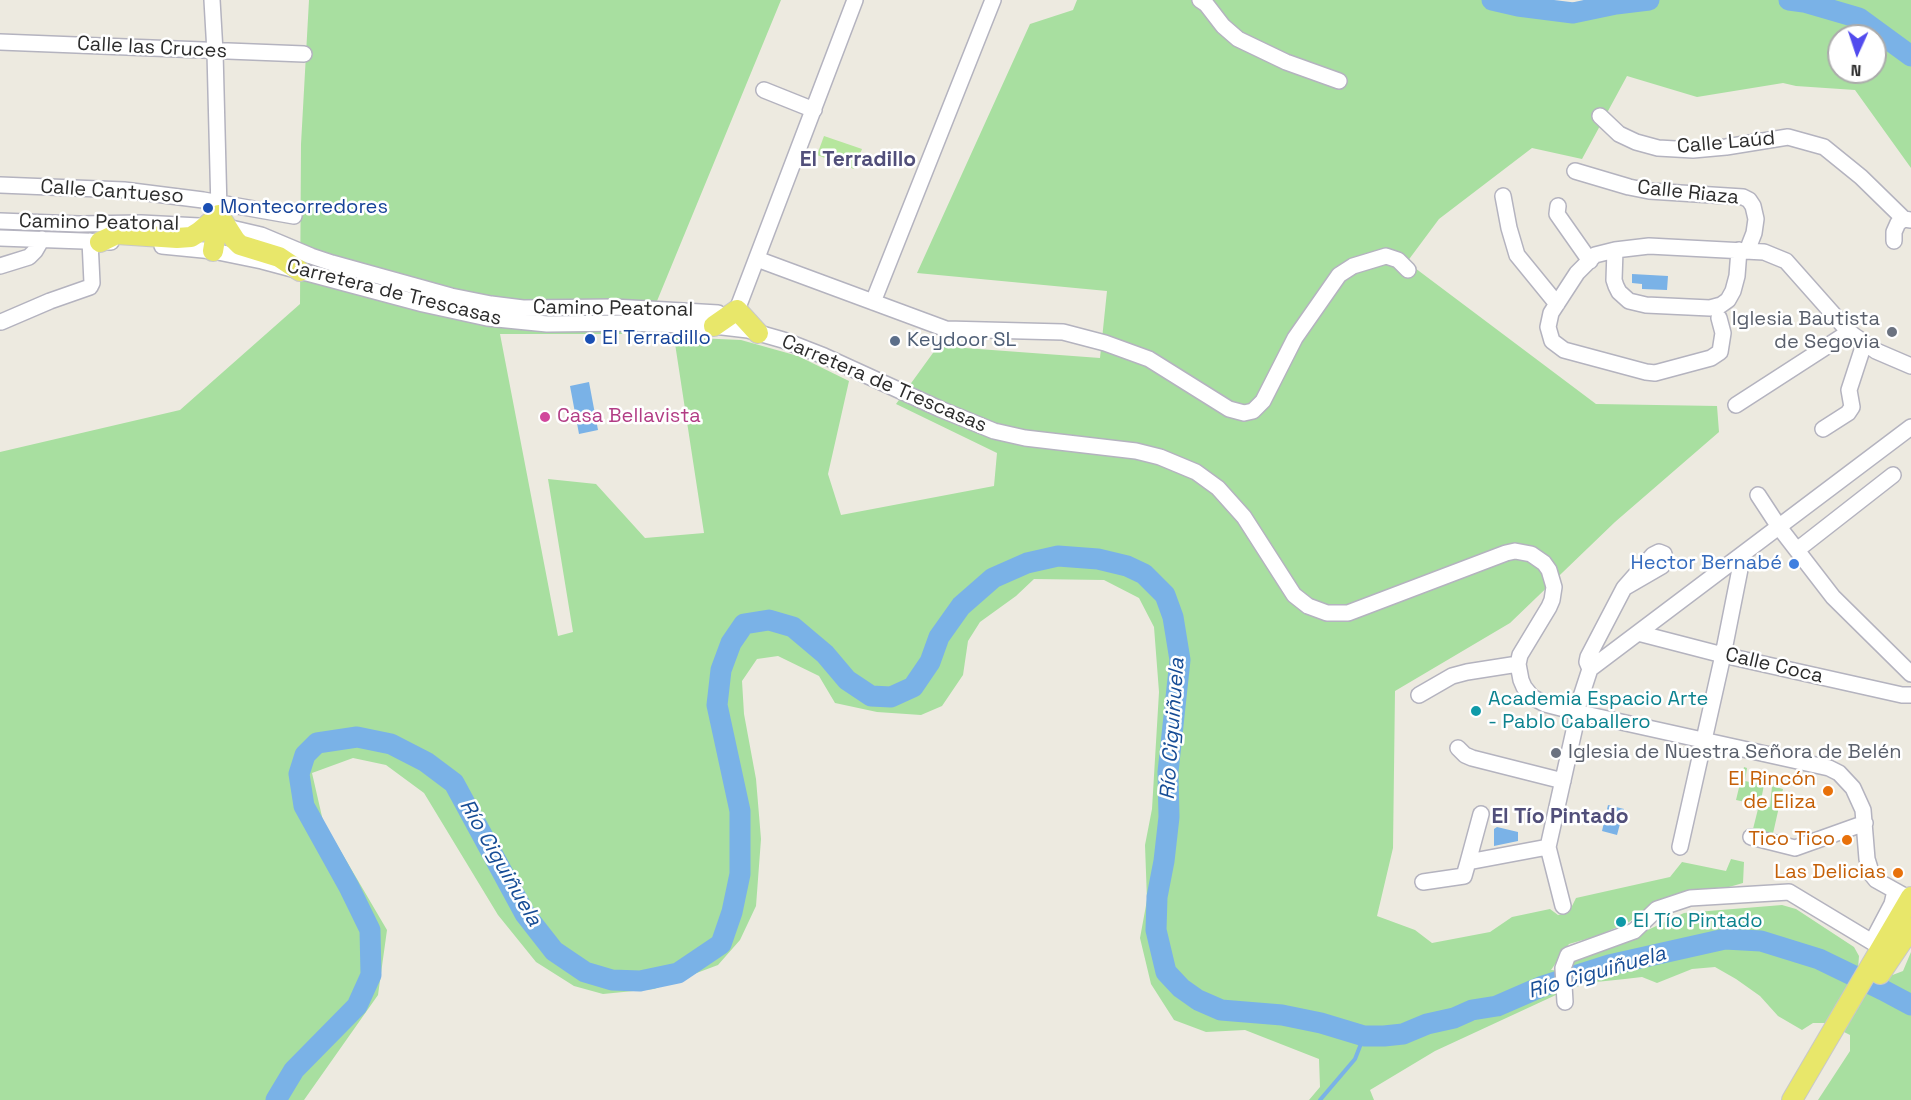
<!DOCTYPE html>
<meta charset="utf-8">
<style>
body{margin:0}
#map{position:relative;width:1911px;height:1100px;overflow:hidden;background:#edeae0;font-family:"Space Grotesk",sans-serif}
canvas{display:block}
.north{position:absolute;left:1827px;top:24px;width:60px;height:60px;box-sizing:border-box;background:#fff;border:2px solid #ababab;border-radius:50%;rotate:183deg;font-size:16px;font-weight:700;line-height:24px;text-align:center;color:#2c2c2c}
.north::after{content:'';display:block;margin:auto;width:21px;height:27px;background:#524bee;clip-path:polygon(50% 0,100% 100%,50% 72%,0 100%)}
</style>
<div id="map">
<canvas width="1911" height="1100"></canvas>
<div class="north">N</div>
</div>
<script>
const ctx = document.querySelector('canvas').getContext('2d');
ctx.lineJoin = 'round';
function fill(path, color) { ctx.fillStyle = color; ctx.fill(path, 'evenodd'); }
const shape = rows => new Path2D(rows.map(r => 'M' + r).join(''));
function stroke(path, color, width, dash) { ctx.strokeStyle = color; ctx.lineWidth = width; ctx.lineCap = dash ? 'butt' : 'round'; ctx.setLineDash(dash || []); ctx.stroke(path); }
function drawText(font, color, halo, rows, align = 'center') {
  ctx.font = font + ' "Space Grotesk",sans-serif'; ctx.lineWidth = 5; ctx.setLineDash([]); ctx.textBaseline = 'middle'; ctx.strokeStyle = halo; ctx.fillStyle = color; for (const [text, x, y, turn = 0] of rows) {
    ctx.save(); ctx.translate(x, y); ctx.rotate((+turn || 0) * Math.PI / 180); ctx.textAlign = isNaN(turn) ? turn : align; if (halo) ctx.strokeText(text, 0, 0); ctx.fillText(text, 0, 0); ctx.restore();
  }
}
fill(shape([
 [309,0,781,0,657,301,635,334,500,334,558,636,573,632,548,479,596,484,645,538,704,533,674,337,741,340,798,356,849,381,828,474,841,515,994,486,997,453,896,404,938,346,1100,358,1107,291,917,273,1030,24,1073,10,1077,0,1512,0,1530,3,1570,3,1582,5,1584,1,1589,0,1911,0,1911,168,1855,90,1796,86,1783,83,1697,97,1627,76,1582,159,1532,148,1439,219,1407,262,1596,404,1717,406,1719,432,1615,522,1510,623,1395,691,1393,848,1377,916,1415,930,1432,943,1490,932,1512,917,1550,909,1558,915,1569,912,1576,898,1670,877,1682,862,1726,871,1731,859,1744,862,1743,883,1729,887,1704,889,1653,903,1629,922,1597,936,1569,944,1551,970,1565,971,1567,965,1582,955,1620,943,1684,913,1782,905,1796,909,1854,947,1859,956,1858,969,1882,979,1903,971,1911,952,1911,1100,1818,1100,1850,1051,1850,1035,1826,1023,1813,1023,1802,1030,1778,1016,1760,996,1736,979,1715,967,1692,969,1657,983,1642,977,1625,979,1596,982,1571,988,1435,1051,1370,1090,1374,1100,1309,1100,1320,1087,1319,1059,1245,1030,1206,1032,1174,1020,1151,984,1140,938,1147,900,1145,845,1152,809,1159,692,1154,627,1139,598,1104,580,1034,579,1016,596,980,622,968,641,963,675,942,706,921,715,877,712,835,703,819,676,778,656,757,659,742,681,744,714,756,779,761,839,756,906,740,940,718,965,654,989,603,994,574,986,536,962,498,915,424,793,386,765,353,758,312,773,323,821,387,930,378,995,304,1100,0,1100,0,452,180,410,300,304,301,144],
 [1839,36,1875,36,1875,72,1839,72],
 [1744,767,1747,768,1745,781,1764,785,1760,805,1770,807,1772,786,1783,789,1772,838,1752,833,1759,805,1736,800]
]), '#a8dfa0');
fill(shape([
 [824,136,862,149,854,169,817,155]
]), '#b6e69d');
fill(shape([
 [1632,274,1668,276,1667,290,1642,289,1642,284,1632,283],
 [589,382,598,430,579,434,570,386],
 [1608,805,1624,809,1617,835,1602,831],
 [1497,827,1518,832,1518,841,1494,846,1494,829]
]), '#7ab2e7');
stroke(shape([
 [1320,1100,1355,1059,1364,1036]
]), '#7ab2e7', 4);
stroke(shape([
 [1492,0,1518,6,1573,13,1616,4,1649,0],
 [1789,0,1804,2,1859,18,1911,56],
 [276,1100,294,1070,357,1006,371,975,370,930,349,887,304,806,299,774,305,755,317,743,357,737,391,744,426,762,454,783,525,914,554,951,585,972,612,980,640,981,678,973,721,944,732,912,740,874,740,811,717,705,721,670,731,643,744,624,769,620,793,627,825,654,847,680,871,696,891,697,913,687,930,662,939,637,961,606,993,578,1027,563,1058,556,1098,559,1127,566,1144,574,1165,595,1173,617,1180,660,1168,772,1169,817,1164,861,1157,897,1156,930,1166,972,1181,988,1198,1000,1221,1010,1282,1015,1321,1023,1364,1036,1384,1036,1403,1034,1427,1024,1454,1018,1472,1010,1497,1006,1543,986,1609,965,1725,939,1761,941,1819,959,1883,990,1911,1005]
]), '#7ab2e7', 21);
const minor = shape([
 [212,0,215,52,219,210],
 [1200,0,1206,4,1223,26,1238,39,1286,62,1339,81],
 [0,42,304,54],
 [764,90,814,110],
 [1600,116,1619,134,1636,142,1658,148,1693,150,1726,147,1788,137,1824,147,1861,177,1904,219],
 [1575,171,1629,187,1649,191,1743,197,1749,200,1753,206,1756,219,1754,233,1747,251],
 [0,185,124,190,203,200,294,216],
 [1503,196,1509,228,1517,255,1557,304],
 [1558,206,1557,214,1590,261],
 [0,221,79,224,141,223,199,226],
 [231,228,261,235,311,256,332,263,451,296,491,304,523,308,614,307,718,313],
 [0,238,111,242],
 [1894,241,1894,232,1898,223,1904,219,1911,220],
 [162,246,213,251,262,261,423,304,487,318,547,324,627,323,714,326,748,330,783,340,824,356,940,409,994,431,1025,438,1136,451,1160,457,1196,472,1218,488,1244,517,1294,595,1308,606,1327,613,1348,613,1506,553,1515,551,1531,554,1544,563,1549,570,1554,587,1552,600,1549,607,1520,655,1518,664,1521,680,1524,687,1532,697,1545,704,1576,712,1829,768,1839,773,1853,788,1863,810,1867,859,1872,875,1876,880,1910,899],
 [1615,250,1614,280,1616,286,1619,292,1629,301,1646,305,1710,308,1721,305,1728,300,1733,291,1737,276,1739,250],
 [757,259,946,329,1063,332,1105,343,1149,359,1229,409,1244,413,1253,411,1263,401,1295,338,1339,275,1353,266,1386,256,1398,260,1408,270],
 [0,266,29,257,35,251,42,239],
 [873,302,993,0],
 [737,310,855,0],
 [1719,318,1723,333,1720,352,1711,358,1655,373,1646,372,1564,350,1552,341,1548,327,1551,313,1577,273,1595,255,1615,250,1649,246,1764,252,1786,261,1849,332,1876,351,1911,366],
 [1,322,50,301,90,287,92,283,90,241],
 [1736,405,1849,332],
 [1823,429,1848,413,1852,407,1849,390,1864,344],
 [1758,495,1779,527,1833,597,1911,674],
 [1797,550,1893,475],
 [1638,633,1723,655,1902,695,1911,695],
 [1590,669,1587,662,1588,657,1624,588,1662,566,1665,559,1664,554,1659,552,1653,555,1624,588],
 [1419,695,1452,676,1467,672,1518,664],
 [1576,712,1590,669,1911,427],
 [1458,748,1465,755,1472,758,1563,781],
 [1481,814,1468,862,1548,847],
 [1751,837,1795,848,1865,823],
 [1680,847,1723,655,1743,554],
 [1423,882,1464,876,1468,862],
 [1563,906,1548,847,1578,713],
 [1872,942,1892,904,1895,891],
 [1565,1002,1563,968,1568,955,1634,931,1657,909,1690,898,1789,892,1882,948]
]);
const major = shape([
 [219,215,235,240,240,245,279,257,300,271],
 [100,242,117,234,177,238,191,237,199,232,219,215],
 [213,251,219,215],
 [714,326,737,310,758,333],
 [1880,974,1911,928],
 [1792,1100,1911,897]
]);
stroke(minor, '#b4b3bf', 18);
stroke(major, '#c8c8c8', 22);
stroke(minor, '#fff', 15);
stroke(major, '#e8e76a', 20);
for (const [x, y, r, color] of [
 [208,208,6,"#1a4fb4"],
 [1892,332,6,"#6b7280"],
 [590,339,6,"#1a4fb4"],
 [895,341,6,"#5c6f8a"],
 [545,417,6,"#d1479c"],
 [1794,564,6,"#3f7fe0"],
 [1476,711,6,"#0f9aa8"],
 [1556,753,6,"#6b7280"],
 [1828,791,6,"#e8710a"],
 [1847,840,6,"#e8710a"],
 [1898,873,6,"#e8710a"],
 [1621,922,6,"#0f9aa8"]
]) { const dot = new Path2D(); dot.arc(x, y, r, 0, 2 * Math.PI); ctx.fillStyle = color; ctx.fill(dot); stroke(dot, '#fff', 2); }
drawText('20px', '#2c2c2c', '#fff', [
 ["Calle las Cruces",152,48,3],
 ["Calle Laúd",1726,143,-5],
 ["Calle Cantueso",112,192,4],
 ["Calle Riaza",1688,193,6],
 ["Camino Peatonal",99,223,1],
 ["Carretera de Trescasas",394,293,14],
 ["Camino Peatonal",613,309,1],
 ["Carretera de Trescasas",884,384,23],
 ["Calle Coca",1774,666,13]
]);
drawText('20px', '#164399', '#fff', [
 ["Montecorredores",220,208],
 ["El Terradillo",602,339]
], 'left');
drawText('20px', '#5b616d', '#fff', [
 ["Iglesia Bautista",1880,320],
 ["de Segovia",1880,343],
 ["Iglesia de Nuestra Señora de Belén",1568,753,"left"]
], 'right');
drawText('20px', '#4e5e75', '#fff', [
 ["Keydoor SL",907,341]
], 'left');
drawText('20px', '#b23c85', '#fff', [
 ["Casa Bellavista",557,417]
], 'left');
drawText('20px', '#366cbe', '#fff', [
 ["Hector Bernabé",1782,564]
], 'right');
drawText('20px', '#0d838f', '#fff', [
 ["Academia Espacio Arte",1488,700],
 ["- Pablo Caballero",1488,723],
 ["El Tío Pintado",1633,922]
], 'left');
drawText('20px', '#c56008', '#fff', [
 ["El Rincón",1816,780],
 ["de Eliza",1816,803],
 ["Tico Tico",1835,840],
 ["Las Delicias",1886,873]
], 'right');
drawText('bold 21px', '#514f7a', '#fff', [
 ["El Terradillo",858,160],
 ["El Tío Pintado",1560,817]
]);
drawText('italic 21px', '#174d96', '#fff', [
 ["Río Ciguiñuela",1173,729,-86],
 ["Río Ciguiñuela",500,863,60],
 ["Río Ciguiñuela",1597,973,-16]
]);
</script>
